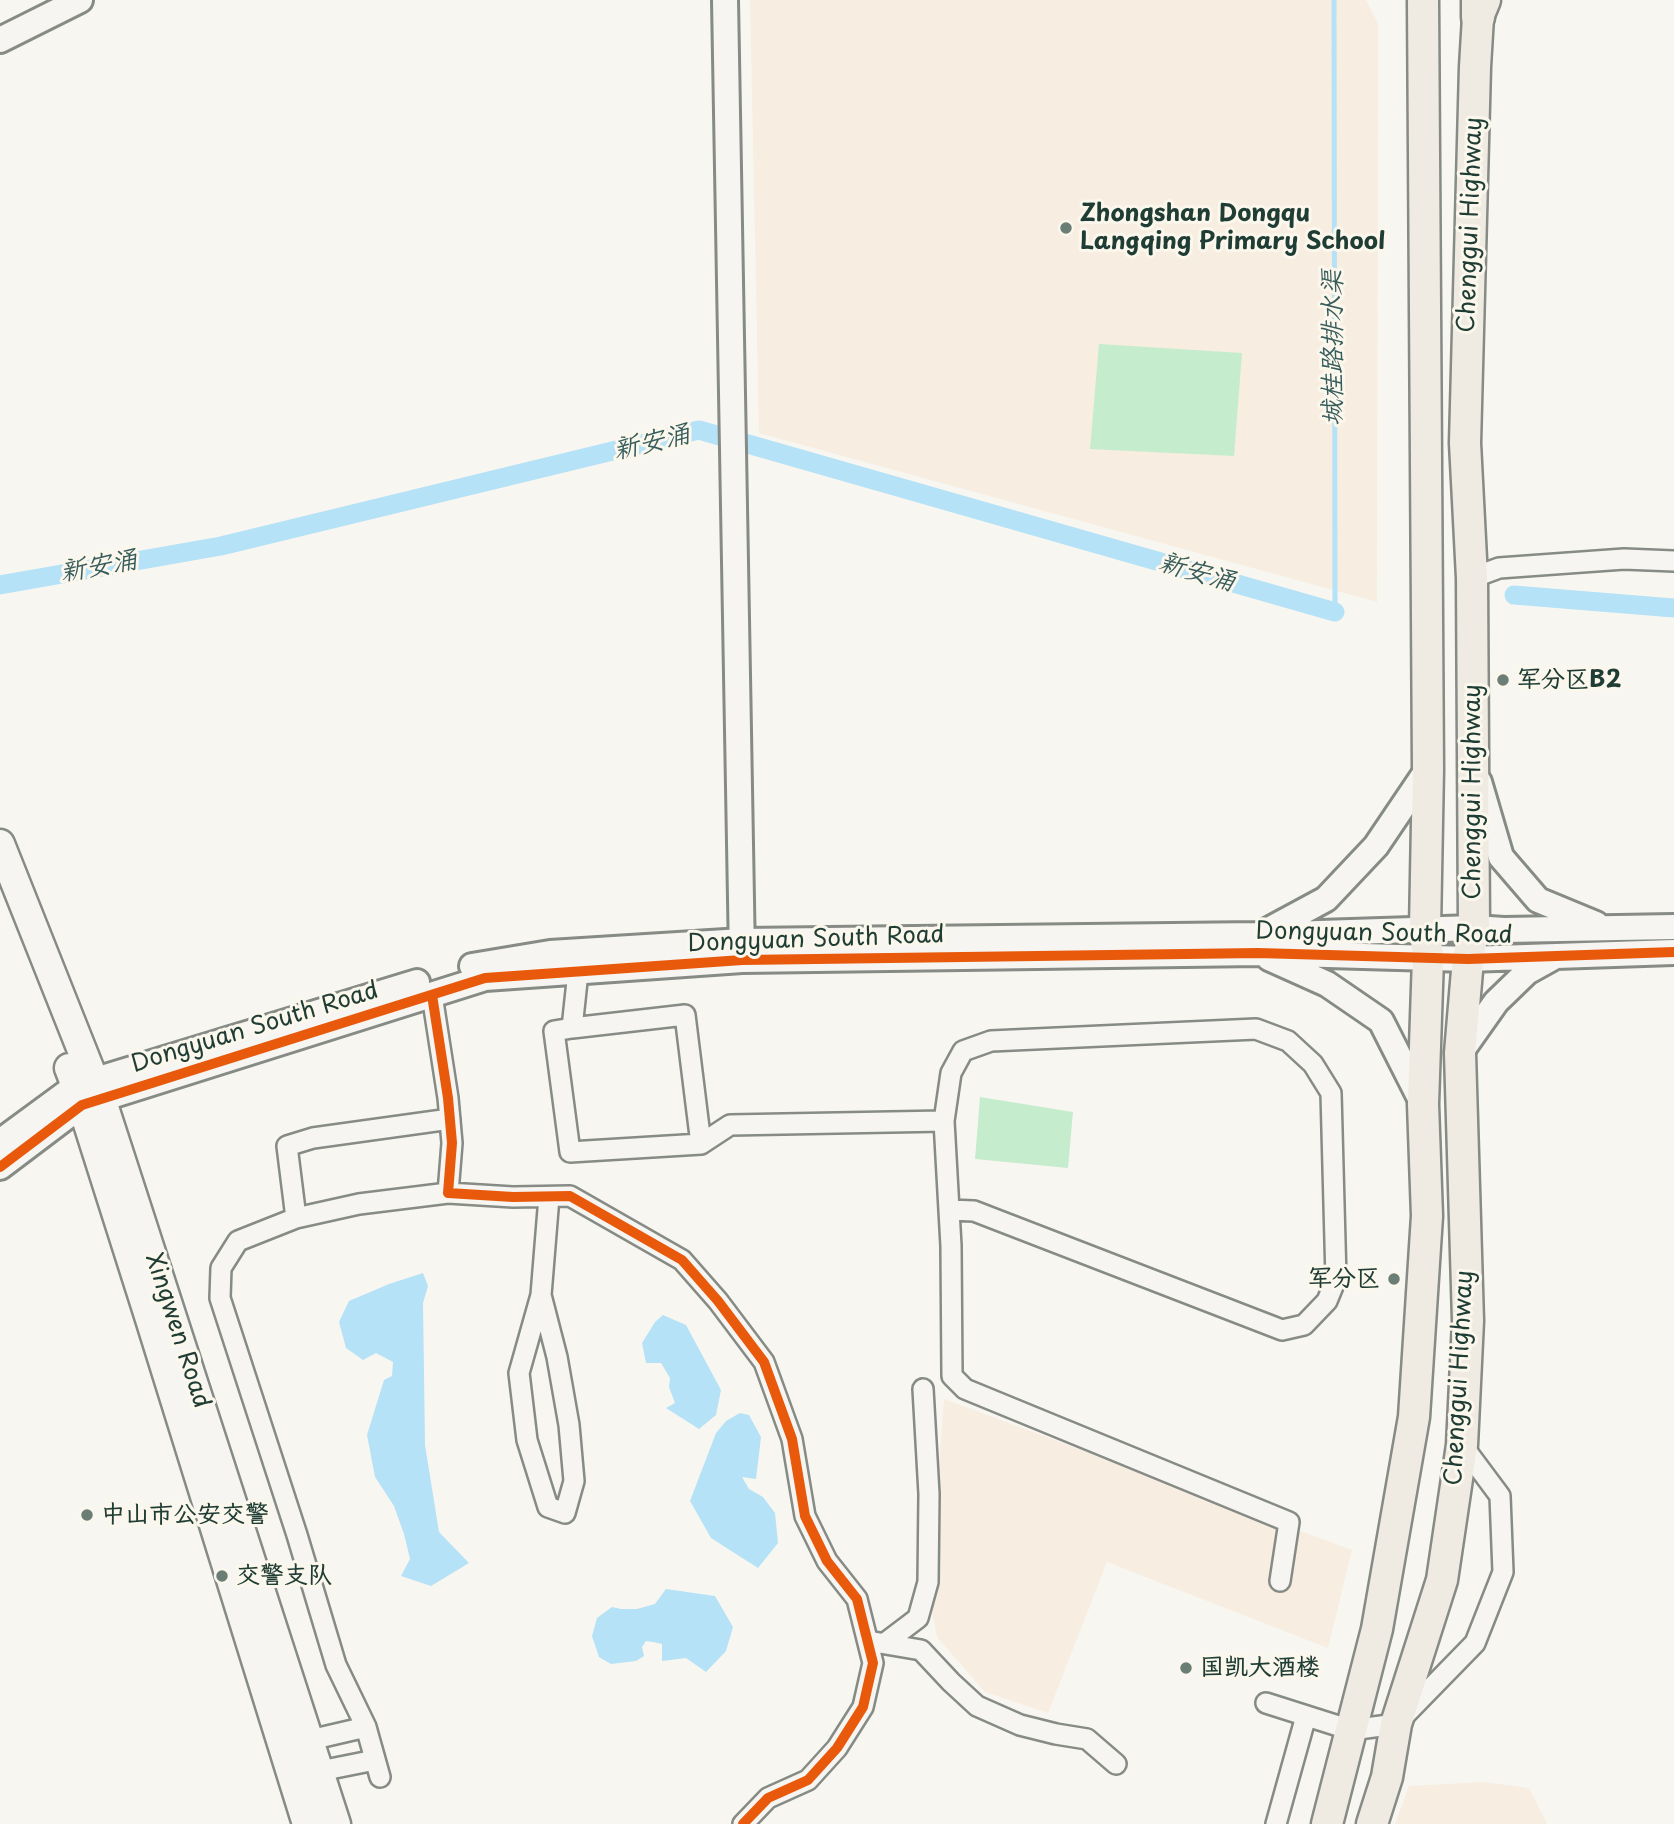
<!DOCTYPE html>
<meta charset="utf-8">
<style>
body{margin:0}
canvas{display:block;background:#f8f6f0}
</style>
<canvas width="1674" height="1824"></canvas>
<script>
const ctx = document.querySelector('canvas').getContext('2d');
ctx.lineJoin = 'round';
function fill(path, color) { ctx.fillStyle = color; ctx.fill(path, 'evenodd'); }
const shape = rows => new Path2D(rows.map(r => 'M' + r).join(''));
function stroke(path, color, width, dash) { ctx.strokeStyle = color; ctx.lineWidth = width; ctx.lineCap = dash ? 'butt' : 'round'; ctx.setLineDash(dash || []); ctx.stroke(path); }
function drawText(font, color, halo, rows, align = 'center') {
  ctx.font = font + ' "Playpen Sans","LXGW WenKai TC",sans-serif'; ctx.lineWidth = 6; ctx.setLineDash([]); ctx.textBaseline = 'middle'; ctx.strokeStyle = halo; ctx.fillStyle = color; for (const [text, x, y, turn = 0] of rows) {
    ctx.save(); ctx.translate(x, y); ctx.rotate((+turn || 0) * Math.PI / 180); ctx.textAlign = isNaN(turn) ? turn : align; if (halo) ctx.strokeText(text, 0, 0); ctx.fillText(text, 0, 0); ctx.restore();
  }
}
fill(shape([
 [750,0,1366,0,1378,23,1377,602,759,433],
 [944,1399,1352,1550,1328,1648,1107,1562,1048,1713,985,1692,937,1637,929,1595],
 [1484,1782,1529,1788,1547,1824,1395,1824,1409,1786]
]), '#f7ede1');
fill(shape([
 [1099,344,1242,353,1234,456,1090,449],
 [980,1097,1073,1112,1068,1168,975,1159]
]), '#c6ecce');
fill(shape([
 [423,1273,428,1286,423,1303,425,1445,439,1532,469,1563,431,1586,401,1576,410,1559,404,1534,394,1506,375,1477,367,1435,384,1380,392,1376,393,1362,376,1353,363,1360,346,1348,339,1322,349,1301,389,1284],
 [663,1315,686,1325,721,1390,716,1415,699,1429,666,1408,675,1403,669,1387,670,1378,661,1363,646,1363,642,1343,655,1322],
 [740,1413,749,1415,761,1437,756,1479,742,1477,749,1489,763,1497,775,1513,778,1543,758,1568,711,1538,690,1501,716,1433,726,1421],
 [666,1589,715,1596,733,1627,726,1651,706,1672,686,1658,662,1661,662,1644,653,1642,646,1641,642,1647,644,1656,636,1661,611,1664,599,1657,592,1636,597,1618,612,1607,621,1609,637,1609,655,1604]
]), '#b5e2f7');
stroke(shape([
 [1334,0,1335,612]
]), '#b5e2f7', 5);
stroke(shape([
 [0,585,221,546,699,430,1335,612],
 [1514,595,1674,608]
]), '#b5e2f7', 19);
const minor = shape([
 [1472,578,1499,568,1624,559,1674,561],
 [578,972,572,1028,554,1031,570,1152,701,1144,730,1125,944,1121,951,1073,963,1051,991,1041,1256,1029,1288,1041,1313,1064,1331,1093,1336,1279,1327,1301,1304,1325,1282,1330,974,1211,949,1210],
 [432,995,448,1098,452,1143,448,1193,513,1197,570,1196,682,1260,718,1301,764,1362,792,1439,805,1516,827,1561,857,1599,873,1663,863,1707,837,1748,808,1780,768,1798,743,1824],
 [572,1028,685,1015,701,1144],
 [944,1121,951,1246,952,1376,965,1389,1289,1522,1280,1581],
 [296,1218,287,1146,313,1138,450,1119],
 [541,1295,557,1357,569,1425,574,1481,565,1513,548,1507,527,1440,519,1373,541,1295,549,1197],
 [868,1641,921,1650,951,1682,977,1706,1020,1725,1056,1734,1087,1739,1116,1764],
 [885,1643,918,1618,928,1582,929,1494,923,1389],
 [1266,1703,1351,1730,1396,1724,1475,1643,1503,1572,1500,1496,1462,1445],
 [310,1740,366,1727],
 [320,1771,375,1760],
 [380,1777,366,1727,336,1665,297,1535,220,1298,221,1268,238,1241,296,1218,359,1204,448,1193],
 [1276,1824,1306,1716]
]);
const tertiary = shape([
 [725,0,742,955],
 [0,40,80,0],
 [1479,782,1501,857,1538,900,1596,924],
 [1263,933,1326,899,1376,846,1428,769],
 [1269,958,1327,984,1381,1021,1423,1104],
 [472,966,550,953,742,941,1258,935,1474,928,1504,930,1674,927],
 [1460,1053,1496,1002,1527,972,1554,957],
 [0,1142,76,1086,417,982],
 [0,1167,82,1105,485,978,742,960,1258,953,1468,959,1674,952]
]);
const secondary = shape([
 [0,844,101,1098,336,1824],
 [69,1068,76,1086,150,1319,307,1824]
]);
const primary = shape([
 [1327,1824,1377,1629,1414,1417,1427,1216,1423,1104,1428,958,1425,929,1428,769,1423,0],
 [1372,1824,1387,1777,1396,1724,1442,1580,1462,1445,1468,1321,1460,1053,1468,959,1474,928,1472,578,1465,443,1475,67,1478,17,1485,0]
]);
const trunk = shape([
 [1478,17,1478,0]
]);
stroke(minor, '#868b86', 24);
stroke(tertiary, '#868b86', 30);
stroke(secondary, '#868b86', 33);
stroke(primary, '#868b86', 35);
stroke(trunk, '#868b86', 37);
stroke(minor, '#f6f5f1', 19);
stroke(tertiary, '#f6f5f1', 24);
stroke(secondary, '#f6f5f1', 28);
stroke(primary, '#f0ebe2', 30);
stroke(trunk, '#f0ebe2', 32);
stroke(shape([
 [432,995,448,1098,452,1143,448,1193,513,1197,570,1196,682,1260,718,1301,764,1362,792,1439,805,1516,827,1561,857,1599,873,1663,863,1707,837,1748,808,1780,768,1798,743,1824],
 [0,1167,82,1105,485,978,742,960,1258,953,1468,959,1674,952]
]), '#e8590c', 10);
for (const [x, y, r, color] of [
 [1066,228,7,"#6b7e76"],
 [1503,680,7,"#6b7e76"],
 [1394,1279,7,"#6b7e76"],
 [87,1515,7,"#6b7e76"],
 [222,1576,7,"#6b7e76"],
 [1186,1668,7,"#6b7e76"]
]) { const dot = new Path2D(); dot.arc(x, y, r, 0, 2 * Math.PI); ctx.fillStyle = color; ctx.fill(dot); stroke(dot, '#fbf7ec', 2.5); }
drawText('bold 24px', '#1f3d34', '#fbf7ec', [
 ["Zhongshan Dongqu",1080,214],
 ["Langqing Primary School",1080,242],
 ["军分区B2",1517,680],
 ["军分区",1380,1279,"right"],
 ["中山市公安交警",101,1515],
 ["交警支队",236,1576],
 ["国凯大酒楼",1200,1668]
], 'left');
drawText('24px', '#1f3d34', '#fbf7ec', [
 ["Chenggui Highway",1471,225,-88],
 ["Chenggui Highway",1473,792,-90],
 ["Dongyuan South Road",1384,934,1],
 ["Dongyuan South Road",816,940,-2],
 ["Dongyuan South Road",255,1028,-17],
 ["Xingwen Road",177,1331,72],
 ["Chenggui Highway",1460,1378,-87]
]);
drawText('italic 26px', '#375c5c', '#fbf7ec', [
 ["城桂路排水渠",1334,348,-90],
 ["新安涌",652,443,-13],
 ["新安涌",99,567,-10],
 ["新安涌",1197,573,16]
]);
</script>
